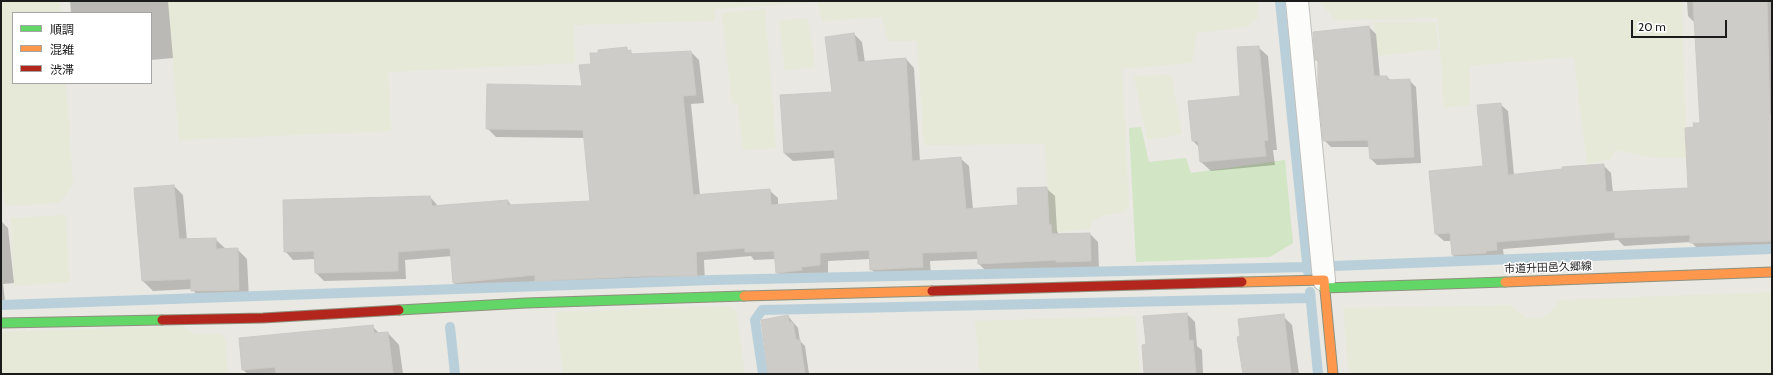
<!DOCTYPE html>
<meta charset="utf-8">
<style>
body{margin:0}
#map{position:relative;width:1773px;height:375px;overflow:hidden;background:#e9e8e3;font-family:Cabin,"Noto Sans JP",sans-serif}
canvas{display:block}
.frame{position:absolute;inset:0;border:2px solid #1b1b1b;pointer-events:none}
.legend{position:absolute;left:12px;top:12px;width:140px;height:72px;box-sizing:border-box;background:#fff;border:1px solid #a4a4a4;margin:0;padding:5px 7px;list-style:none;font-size:12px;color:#1b1b1b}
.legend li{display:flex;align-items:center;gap:8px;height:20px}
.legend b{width:20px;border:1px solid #a4a4a4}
.scale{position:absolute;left:1631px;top:20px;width:96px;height:18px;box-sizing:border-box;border:2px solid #1b1b1b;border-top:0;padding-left:5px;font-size:12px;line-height:14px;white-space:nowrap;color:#1b1b1b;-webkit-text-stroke:3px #fff;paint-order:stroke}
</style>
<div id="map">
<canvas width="1773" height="375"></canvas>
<div class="frame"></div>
<ul class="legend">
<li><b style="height:5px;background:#63d668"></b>順調</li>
<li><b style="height:5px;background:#ff974d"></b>混雑</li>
<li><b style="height:5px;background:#b3261e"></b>渋滞</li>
</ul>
<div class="scale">20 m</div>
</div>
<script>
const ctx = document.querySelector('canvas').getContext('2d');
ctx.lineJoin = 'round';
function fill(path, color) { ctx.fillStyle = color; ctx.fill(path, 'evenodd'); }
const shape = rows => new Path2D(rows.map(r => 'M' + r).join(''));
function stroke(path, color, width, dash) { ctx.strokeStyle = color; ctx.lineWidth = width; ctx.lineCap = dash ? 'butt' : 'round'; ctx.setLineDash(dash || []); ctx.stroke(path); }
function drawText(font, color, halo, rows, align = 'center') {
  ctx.font = font + ' Cabin,"Noto Sans JP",sans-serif'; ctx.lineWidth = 3; ctx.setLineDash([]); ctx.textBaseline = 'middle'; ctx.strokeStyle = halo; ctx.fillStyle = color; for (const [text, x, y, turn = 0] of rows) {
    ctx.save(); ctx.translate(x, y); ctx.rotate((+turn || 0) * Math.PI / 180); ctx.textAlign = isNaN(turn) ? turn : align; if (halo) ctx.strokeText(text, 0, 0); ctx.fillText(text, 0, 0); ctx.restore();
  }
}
fill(shape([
 [1,1,60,1,61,13,13,13,13,83,66,83,73,185,59,203,5,206,1,172],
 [168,1,1257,1,1258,8,1257,19,1247,27,1197,33,1192,63,1122,69,1129,207,1123,212,1101,216,1092,222,1090,229,1050,233,1045,144,924,145,917,41,888,41,882,17,822,21,818,2,714,9,715,21,574,25,575,63,388,72,391,131,179,140],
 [1319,1,1682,1,1686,158,1655,158,1615,150,1611,159,1587,164,1574,57,1469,66,1470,105,1444,108,1438,18,1336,20],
 [765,9,776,148,743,150,738,103,732,103,722,13],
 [808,18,815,67,785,71,779,21],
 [1374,22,1436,22,1438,49,1378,56],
 [1171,75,1182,134,1147,140,1134,76],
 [66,215,69,282,14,286,11,218],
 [1772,292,1772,374,1349,374,1343,308,1510,305,1526,318,1542,318,1551,311,1560,300],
 [727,306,736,311,745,374,563,374,555,312],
 [1135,316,1140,374,980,374,975,321],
 [183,326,194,334,221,334,225,339,228,374,1,374,1,332]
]), '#e6e9d7');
fill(shape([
 [1141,127,1149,162,1186,158,1191,173,1285,160,1293,243,1270,257,1136,262,1129,128]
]), '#d2e5c4');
fill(shape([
 [70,1,168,1,173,58,151,60,151,13,71,13],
 [1687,1,1772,1,1772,248,1699,250,1691,242,1624,246,1618,240,1503,249,1504,257,1493,258,1493,260,1461,262,1453,255,1452,241,1444,241,1436,234,1485,167,1500,104,1508,111,1514,175,1603,165,1611,173,1613,193,1689,189,1701,124,1695,23,1688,16],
 [1369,27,1376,34,1380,77,1387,77,1392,81,1409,80,1416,87,1421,163,1377,165,1370,158,1370,147,1331,147,1324,140,1319,62,1316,60],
 [854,34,862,42,865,63,906,59,914,68,920,162,960,158,969,166,973,209,1020,206,1046,188,1055,196,1057,231,1059,235,1090,234,1098,242,1099,269,1065,270,1064,268,987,272,979,264,978,259,930,261,931,275,879,278,871,269,870,259,828,261,828,273,809,275,809,278,785,281,777,272,776,259,754,260,751,256,704,260,705,284,653,284,544,289,538,283,462,291,454,283,452,256,405,260,406,279,324,281,316,273,315,259,293,260,285,251,430,197,439,207,508,201,512,206,591,202,585,138,496,137,487,128,583,87,592,65,599,53,626,48,634,55,691,52,699,60,704,103,691,104,700,195,769,190,778,198,778,205,839,201,836,158,793,161,784,153,781,96,833,93],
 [1258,47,1268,56,1277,150,1273,150,1275,165,1211,171,1201,162,1199,147,1193,141,1241,97],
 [174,186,183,195,187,240,215,239,226,249,237,249,247,259,249,299,202,301,192,289,153,291,143,281],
 [1,221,8,228,14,283,3,284,5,301,1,301],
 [1187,314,1195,322,1197,346,1202,350,1203,374,1145,374,1147,345],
 [788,316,798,328,800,341,805,346,809,374,770,374],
 [1283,316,1292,325,1299,374,1244,374],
 [372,326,380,334,388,333,399,345,403,374,248,374,243,370]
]), '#0003');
stroke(shape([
 [1280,1,1308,272],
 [1310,292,1318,374],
 [1,305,713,280,1308,267,1772,249],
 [450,327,455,374],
 [763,374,755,320,762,310,1310,298]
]), '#b9d0da', 10);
const building = shape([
 [1693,1,1767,1,1770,115,1772,115,1772,241,1690,243,1690,235,1615,238,1615,232,1496,242,1497,250,1486,251,1486,253,1452,255,1450,233,1435,234,1429,171,1483,166,1477,105,1501,103,1508,175,1562,169,1562,167,1604,164,1606,192,1688,188,1685,128,1694,127,1693,123,1700,123,1693,1],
 [1369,26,1374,76,1387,76,1387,80,1410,79,1414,157,1370,159,1368,140,1323,141,1318,88,1318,60,1315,60,1313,32,1369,26],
 [854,33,858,62,906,58,912,161,961,157,966,209,1018,205,1017,188,1047,187,1049,225,1051,224,1052,234,1090,233,1091,261,1056,262,1056,260,978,264,977,251,922,253,923,267,870,270,869,250,820,253,820,265,801,267,802,270,776,273,774,251,745,252,745,248,696,252,697,276,644,276,535,281,535,275,453,283,450,248,398,252,398,271,315,273,314,251,284,252,283,200,430,196,432,206,508,200,508,205,590,201,583,130,486,129,487,84,582,86,579,65,591,64,590,53,598,53,598,50,627,47,627,51,631,50,631,54,691,51,696,95,683,96,693,195,770,189,771,205,838,200,834,150,784,153,780,95,832,92,825,37,854,33],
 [1259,46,1268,140,1264,141,1266,156,1200,162,1198,141,1192,141,1188,101,1240,96,1237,47,1259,46],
 [174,185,179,239,216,238,216,249,238,248,239,290,191,291,191,279,142,281,134,188,174,185],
 [1187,313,1189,341,1193,340,1196,374,1144,374,1142,345,1146,344,1143,316,1187,313],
 [1284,314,1291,374,1243,374,1237,337,1240,336,1238,319,1284,314],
 [788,315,789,322,793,322,796,340,800,340,805,374,768,374,761,320,788,315],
 [373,325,374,333,388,332,393,374,276,374,275,367,242,370,239,338,373,325]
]);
fill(building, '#ceccc8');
stroke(building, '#ccc9c5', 1);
const street = shape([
 [1297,1,1324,280]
]);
const fast = shape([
 [1324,288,1505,282],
 [399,310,526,303,744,296],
 [1,323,162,320]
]);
const slow = shape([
 [1242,282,1324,280,1333,374],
 [1505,282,1772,272],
 [744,296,932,291]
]);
const jam = shape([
 [932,291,1242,282],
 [162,320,263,318,399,310]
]);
stroke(street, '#c0c0be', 24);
stroke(fast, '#8e917d', 11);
stroke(slow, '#8e917d', 11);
stroke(jam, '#8e917d', 11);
stroke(street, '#fcfcfb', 22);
stroke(fast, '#63d668', 9);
stroke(slow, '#ff974d', 9);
stroke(jam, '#b3261e', 9);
drawText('11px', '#1b1b1b', '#fff', [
 ["市道升田邑久郷線",1548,268,-2]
]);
</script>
